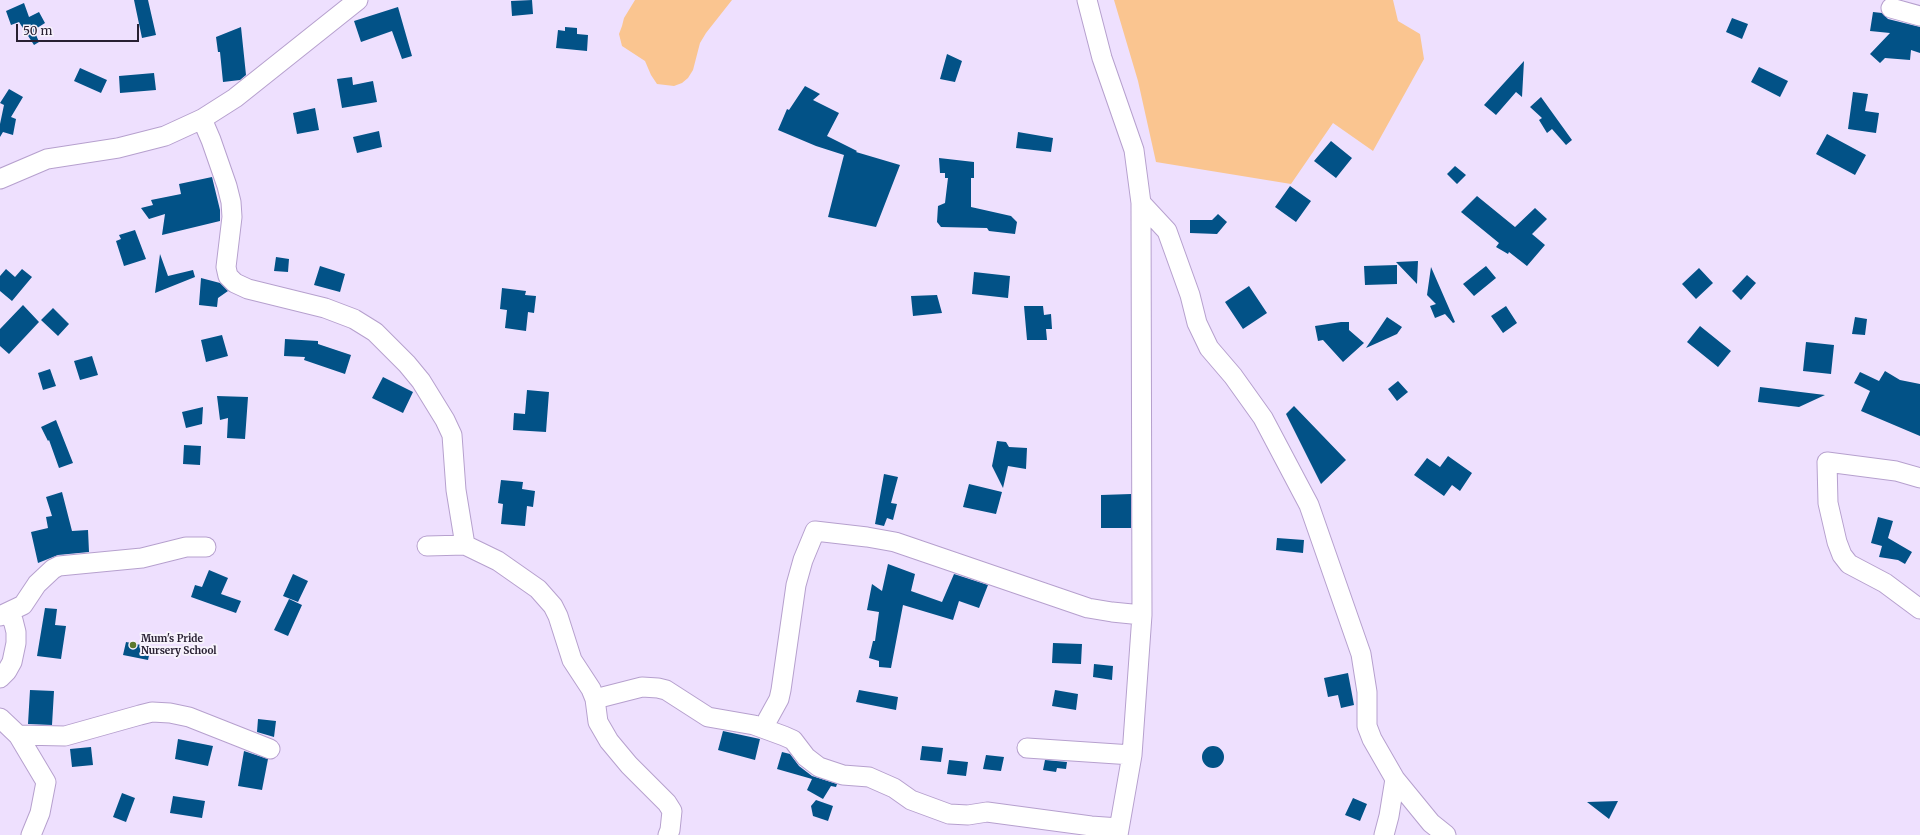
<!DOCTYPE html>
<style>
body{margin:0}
#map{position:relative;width:1920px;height:835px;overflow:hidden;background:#eee0fe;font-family:Merriweather,serif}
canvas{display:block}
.scale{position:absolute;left:16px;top:24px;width:123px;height:18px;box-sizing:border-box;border:2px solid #282032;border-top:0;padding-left:5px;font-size:12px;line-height:14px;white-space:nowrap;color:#282032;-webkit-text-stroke:3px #f7f2fc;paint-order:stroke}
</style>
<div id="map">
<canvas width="1920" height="835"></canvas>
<div class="scale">50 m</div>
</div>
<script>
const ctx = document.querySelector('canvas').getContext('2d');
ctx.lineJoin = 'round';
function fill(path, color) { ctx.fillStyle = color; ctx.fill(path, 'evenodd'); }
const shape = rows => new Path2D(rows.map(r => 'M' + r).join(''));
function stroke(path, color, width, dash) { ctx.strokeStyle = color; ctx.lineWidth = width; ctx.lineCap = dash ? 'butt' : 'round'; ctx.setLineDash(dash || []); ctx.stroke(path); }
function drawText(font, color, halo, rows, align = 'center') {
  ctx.font = font + ' Merriweather,serif'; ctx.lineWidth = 4; ctx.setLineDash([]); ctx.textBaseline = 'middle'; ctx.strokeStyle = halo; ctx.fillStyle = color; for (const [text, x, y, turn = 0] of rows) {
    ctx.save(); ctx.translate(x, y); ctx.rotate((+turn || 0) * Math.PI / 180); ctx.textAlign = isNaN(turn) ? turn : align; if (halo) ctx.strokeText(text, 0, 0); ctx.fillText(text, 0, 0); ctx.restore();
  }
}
fill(shape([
 [635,0,732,0,706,33,700,43,693,70,688,78,682,83,674,86,657,84,651,75,645,61,622,46,619,34,622,26,624,18],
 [1114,0,1393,0,1398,21,1420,34,1424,59,1373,151,1333,123,1291,184,1156,162,1138,81]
]), '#fac590');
fill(shape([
 [134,0,148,0,156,35,142,38],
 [532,0,533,14,512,16,511,1],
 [24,3,29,17,39,12,45,23,34,30,39,42,34,45,19,22,11,25,6,11],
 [398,7,412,56,402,59,392,31,361,42,354,21],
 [1873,12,1882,13,1888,19,1920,27,1920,53,1911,50,1910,60,1885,58,1880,63,1870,54,1890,33,1870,31],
 [1732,18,1748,24,1742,39,1726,32],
 [241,27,246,75,240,80,223,82,220,52,218,52,216,37],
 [565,27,577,28,577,34,588,35,587,51,556,48,558,30,565,31],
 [947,54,962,61,955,82,940,79],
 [1524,61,1522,97,1516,92,1496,115,1484,105],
 [1759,67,1788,81,1780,97,1751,82],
 [80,68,107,80,101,93,74,81],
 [154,73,156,90,120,93,119,76],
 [352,77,353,85,373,81,377,102,342,108,337,79],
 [805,86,820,94,813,100,839,113,827,136,857,151,856,152,900,165,876,227,828,217,844,155,816,146,778,130,787,109,789,110],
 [9,89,23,97,11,117,16,119,13,135,3,132,0,137,0,124,4,105,0,103],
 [1853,92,1868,94,1865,111,1879,113,1876,133,1848,129],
 [1541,97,1572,140,1566,145,1552,129,1547,133,1539,120,1542,118,1530,107],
 [315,108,319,130,297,134,293,113],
 [379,131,382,147,357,153,353,137],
 [1018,132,1053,138,1051,152,1016,148],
 [1827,134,1866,155,1855,175,1816,154],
 [1331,141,1352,158,1336,178,1314,161],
 [939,158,974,162,974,178,971,178,971,207,1011,216,1017,222,1015,234,989,231,987,228,941,227,937,222,938,206,945,203,948,178,945,178,945,173,940,173],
 [1455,166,1466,175,1457,184,1447,174],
 [212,177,220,210,220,221,162,235,165,214,149,219,141,208,153,205,151,200,181,194,179,184],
 [1290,186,1311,201,1296,222,1275,207],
 [1477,196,1515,227,1535,208,1547,219,1532,234,1545,245,1527,266,1509,252,1508,254,1496,247,1499,243,1461,212],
 [1218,214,1227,222,1217,234,1190,233,1190,220,1212,220],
 [135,230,146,259,124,266,116,241,121,239,119,235],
 [160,254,168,276,193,270,195,277,155,293],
 [276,257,289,259,288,272,274,271],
 [1418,261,1417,284,1396,262],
 [1397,265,1397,284,1365,285,1364,266],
 [320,266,345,274,340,292,314,285],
 [1486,266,1496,278,1474,296,1463,284],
 [1431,267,1455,322,1453,323,1445,314,1435,318,1430,306,1436,304,1427,295],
 [1699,268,1713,283,1696,299,1682,284],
 [6,269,15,277,22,269,32,277,12,301,0,291,0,276],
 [974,272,1010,276,1008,298,972,294],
 [1747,275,1756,283,1741,300,1732,291],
 [201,278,220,283,228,291,218,298,217,307,199,305],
 [1249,286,1267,313,1243,329,1225,302],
 [502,288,526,291,525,295,536,296,534,313,528,312,526,331,505,328,507,310,500,309],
 [937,295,942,313,913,316,911,296],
 [23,305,39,322,9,354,0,346,0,329],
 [1024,306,1043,306,1044,315,1051,314,1052,329,1046,329,1047,340,1027,340],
 [1506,306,1517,323,1503,333,1491,316],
 [53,308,69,324,58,336,41,320],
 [1387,317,1402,327,1397,334,1366,348],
 [1855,317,1867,319,1865,335,1852,334],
 [1341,322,1349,322,1349,330,1364,343,1343,362,1323,340,1318,341,1315,326],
 [1700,326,1731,351,1718,367,1687,342],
 [222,335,228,356,206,362,201,340],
 [285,339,318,341,318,344,351,355,345,374,304,360,305,357,284,356],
 [1806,342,1834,345,1831,374,1803,371],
 [92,356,98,375,80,380,74,361],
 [50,369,56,386,43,390,38,373],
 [1885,371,1900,380,1920,384,1920,436,1861,411,1870,391,1854,383,1860,372,1879,381],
 [383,377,413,392,403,413,372,398],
 [1398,381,1408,392,1397,401,1388,389],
 [1760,387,1825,395,1799,407,1758,402],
 [527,390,549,392,546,432,513,430,514,413,525,414],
 [217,396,248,397,245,439,227,438,228,418,220,420],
 [1294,406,1346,460,1321,484,1286,414],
 [203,407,202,424,186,428,182,412],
 [56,420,73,463,59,468,49,440,48,441,41,427],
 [997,441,1006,442,1009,447,1027,448,1026,469,1008,466,1003,488,992,466],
 [184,445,201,446,200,465,183,464],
 [1448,456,1472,473,1460,491,1452,485,1444,496,1414,475,1427,458,1440,467],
 [884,474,898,477,891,503,897,504,893,520,887,518,884,526,875,524],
 [501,480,523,482,522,489,535,491,533,507,527,506,525,526,501,524,503,504,498,503],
 [969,484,1002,492,996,514,963,507],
 [62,492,72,531,88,530,89,552,58,555,38,563,31,532,48,528,46,517,52,516,46,497],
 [1131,494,1131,528,1101,528,1101,495],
 [1878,517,1893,521,1888,538,1912,552,1905,564,1898,560,1879,557,1882,546,1871,543],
 [1277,538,1304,540,1303,553,1276,550],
 [888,564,915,574,911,591,942,602,954,574,988,585,979,608,959,601,953,620,903,605,891,668,879,667,879,661,869,658,873,641,875,641,879,612,867,610,872,584,882,591],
 [209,570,228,578,221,594,241,601,236,613,191,597,195,585,202,587],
 [293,574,308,581,298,602,283,596],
 [289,599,302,605,288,636,274,630],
 [45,608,57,609,55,625,66,626,61,659,37,656],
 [126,642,151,647,148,660,123,655],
 [1053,643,1082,644,1081,664,1052,663],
 [1094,664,1113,666,1112,680,1093,677],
 [1348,673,1354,705,1341,708,1338,695,1328,697,1324,678],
 [30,690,54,691,52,725,28,724],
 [859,690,898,697,896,710,856,702],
 [1055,690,1078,694,1076,710,1052,706],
 [258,719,276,721,274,737,257,732],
 [723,731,760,739,755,760,718,750],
 [178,739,213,746,208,766,175,759],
 '1202 757a11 11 0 1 1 22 0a11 11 0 1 1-22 0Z',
 [922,746,943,748,941,762,920,760],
 [91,747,93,765,72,767,70,749],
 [244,751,268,759,262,790,238,786],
 [782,752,790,754,799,766,812,776,837,784,836,787,831,786,823,799,807,790,812,779,777,769],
 [986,755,1004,757,1001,771,983,769],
 [949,760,968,762,966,776,947,774],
 [1045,760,1067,762,1066,769,1057,768,1056,772,1043,770],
 [122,793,135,798,126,822,113,817],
 [173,796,205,801,202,818,170,813],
 [1353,798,1367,804,1360,821,1345,815],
 [816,800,833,806,828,821,813,816,811,806],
 [1618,801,1609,819,1587,802]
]), '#025287');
const minor = shape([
 [1087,0,1102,58,1134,150,1141,203,1142,615,1132,755,1118,835],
 [1891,8,1920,16],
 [202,119,211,140,227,186,231,202,232,217,226,267,228,276,235,283,248,289,325,308,354,319,375,332,407,364,421,381,445,420,452,435,456,490,465,545,498,561,538,589,553,606,558,616,572,660,591,689,595,699,598,722,609,741,629,765,667,803,672,811,670,830,668,835],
 [0,179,47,159,118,148,165,136,202,119,235,98,358,0],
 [1141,203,1167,231,1190,295,1197,323,1209,348,1233,376,1263,418,1309,505,1361,654,1367,692,1367,726,1372,739,1395,779,1431,823,1446,835],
 [1920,478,1896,471,1827,462,1828,503,1837,542,1842,555,1849,564,1885,583,1920,609],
 [427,546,465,545],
 [0,616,23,605,37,584,53,569,59,566,142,558,186,547,206,547],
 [0,678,7,671,12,662,16,643,16,632,13,620,5,614],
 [595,699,642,687,658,688,666,690,708,717,754,725,784,736,793,740,806,757,819,767,843,775,869,777,894,788,911,800,949,814,968,815,987,812,1091,826,1119,828],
 [0,718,18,735,46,782,40,813,31,835],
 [763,728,779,699,781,690,796,585,803,560,815,531,867,537,895,542,1088,608,1112,612,1142,615],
 [18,735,65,736,140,715,152,712,170,713,189,717,270,749],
 [1027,748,1132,755],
 [1384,835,1389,816,1395,779]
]);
stroke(minor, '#b6a0ce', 21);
stroke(minor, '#fff', 19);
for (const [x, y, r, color] of [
 [133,645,4,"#5d792d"]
]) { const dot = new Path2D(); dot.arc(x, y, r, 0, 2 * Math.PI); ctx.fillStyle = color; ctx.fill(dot); stroke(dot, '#f7f2fc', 1.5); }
drawText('bold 10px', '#282032', '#f7f2fc', [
 ["Mum's Pride",141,639],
 ["Nursery School",141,651]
], 'left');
</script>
